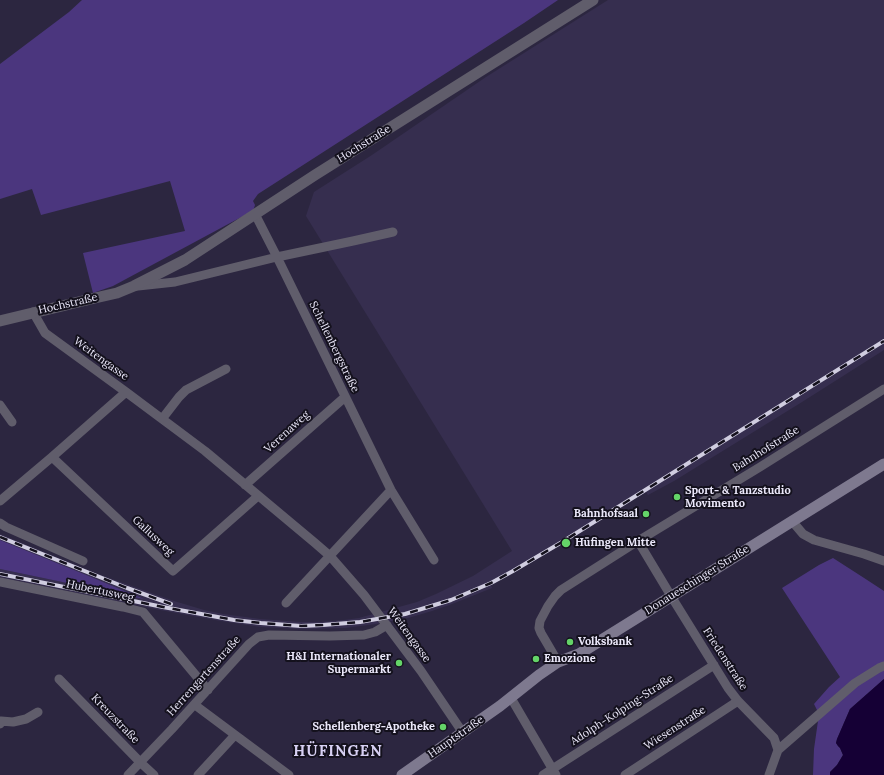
<!DOCTYPE html>
<meta charset="utf-8">
<style>
body{margin:0}
canvas{display:block;background:#2c2640}
</style>
<canvas width="884" height="775"></canvas>
<script>
const ctx = document.querySelector('canvas').getContext('2d');
ctx.lineJoin = 'round';
function fill(path, color) { ctx.fillStyle = color; ctx.fill(path, 'evenodd'); }
const shape = rows => new Path2D(rows.map(r => 'M' + r).join(''));
function stroke(path, color, width, dash) { ctx.strokeStyle = color; ctx.lineWidth = width; ctx.lineCap = dash ? 'butt' : 'round'; ctx.setLineDash(dash || []); ctx.stroke(path); }
function drawText(font, color, halo, rows, align = 'center') {
  ctx.font = font + ' Lora,serif'; ctx.lineWidth = 4; ctx.setLineDash([]); ctx.textBaseline = 'middle'; ctx.strokeStyle = halo; ctx.fillStyle = color; for (const [text, x, y, turn = 0] of rows) {
    ctx.save(); ctx.translate(x, y); ctx.rotate((+turn || 0) * Math.PI / 180); ctx.textAlign = isNaN(turn) ? turn : align; if (halo) ctx.strokeText(text, 0, 0); ctx.fillText(text, 0, 0); ctx.restore();
  }
}
fill(shape([
 [608,0,884,0,884,350,802,402,674,481,648,495,646,492,541,557,491,585,492,588,452,604,432,611,408,618,376,624,345,628,300,629,261,627,221,621,160,610,0,577,0,569,141,598,0,540,0,534,95,573,174,601,204,610,223,614,260,619,300,622,321,622,344,620,359,618,417,602,436,594,473,576,512,551,306,216,314,192,372,155,486,77]
]), '#362e4f');
fill(shape([
 [82,0,558,0,524,23,258,194,253,201,255,205,253,211,232,222,113,286,93,293,83,253,185,231,170,181,41,215,32,189,0,199,0,64,69,12],
 [0,540,79,572,144,599,0,569],
 [833,558,861,576,884,591,884,679,850,709,837,739,836,743,838,746,840,748,843,755,837,765,830,772,830,775,813,775,814,749,819,714,814,704,829,687,840,677,782,588,819,565]
]), '#4b367e');
fill(shape([
 [884,679,884,775,830,775,830,772,837,765,843,755,840,748,838,746,836,743,837,739,850,709]
]), '#150035');
stroke(shape([
 [255,214,277,257,391,490,434,560],
 [138,286,175,282,277,257,353,241,393,232],
 [33,312,45,333,126,392,205,451,315,543,330,556,364,595,421,671,463,733],
 [126,392,52,457,173,571,258,496],
 [0,405,12,422],
 [162,419,179,397,186,390,226,369],
 [245,485,345,397],
 [0,501,52,457],
 [792,521,803,534,814,540,864,554,884,561],
 [0,523,6,527,83,561],
 [638,541,671,596,728,688,738,701,774,738,778,750,769,775],
 [0,582,123,607,143,612,208,690],
 [286,603,391,490],
 [558,662,541,633,539,628,540,621,548,606,555,596,561,590,638,541,760,467,884,389],
 [59,679,141,763,154,775],
 [511,698,556,775],
 [195,705,289,775],
 [0,724,1,721,13,722,26,719,38,712],
 [778,750,855,683,879,668,884,666],
 [128,775,172,729,249,644,258,637,269,635,330,636,364,635,375,632,387,625],
 [198,775,235,735],
 [543,775,714,665],
 [625,775,738,701]
]), '#605d6b', 9);
stroke(shape([
 [0,321,95,298,117,293,134,286,185,260,315,175,593,0]
]), '#605d6b', 11);
stroke(shape([
 [402,775,500,706,539,675,558,662,579,654,884,464]
]), '#7e798f', 11);
const rail = shape([
 [0,537,127,588,171,604],
 [0,574,163,607,234,620,261,623,301,626,323,625,360,622,405,614,451,600,491,583,513,571,562,542,884,341]
]);
stroke(rail, '#d0cde0', 4);
stroke(rail, '#14111d', 2.5, [8]);
for (const [x, y, r, color] of [
 [677,497,4,"#64d468"],
 [646,514,4,"#64d468"],
 [566,543,5,"#64d468"],
 [570,642,4,"#64d468"],
 [536,659,4,"#64d468"],
 [399,663,4,"#64d468"],
 [443,727,4,"#64d468"]
]) { const dot = new Path2D(); dot.arc(x, y, r, 0, 2 * Math.PI); ctx.fillStyle = color; ctx.fill(dot); stroke(dot, '#14111d', 1.5); }
drawText('11px', '#ebe8fa', '#14111d', [
 ["Hochstraße",364,144,-32],
 ["Hochstraße",68,304,-13],
 ["Schellenbergstraße",334,347,64],
 ["Weitengasse",101,359,36],
 ["Verenaweg",287,432,-42],
 ["Bahnhofstraße",766,449,-32],
 ["Gallusweg",153,536,43],
 ["Donaueschinger Straße",697,580,-32],
 ["Hubertusweg",100,591,12],
 ["Weitengasse",409,635,54],
 ["Friedenstraße",725,659,57],
 ["Herrengartenstraße",204,676,-48],
 ["Adolph-Kolping-Straße",622,710,-33],
 ["Kreuzstraße",115,719,46],
 ["Wiesenstraße",675,728,-33],
 ["Hauptstraße",456,737,-35]
]);
drawText('bold 11px', '#ebe8fa', '#14111d', [
 ["Sport- & Tanzstudio",685,491],
 ["Movimento",685,504],
 ["Bahnhofsaal",638,514,"right"],
 ["Hüfingen Mitte",575,543],
 ["Volksbank",578,642],
 ["H&I Internationaler",391,657,"right"],
 ["Supermarkt",391,670,"right"],
 ["Emozione",544,659],
 ["Schellenberg-Apotheke",435,727,"right"]
], 'left');
ctx.letterSpacing = '1px';
drawText('bold 15px', '#d7d0f3', '#14111d', [
 ["HÜFINGEN",338,752]
]);
ctx.letterSpacing = '0px';
</script>
